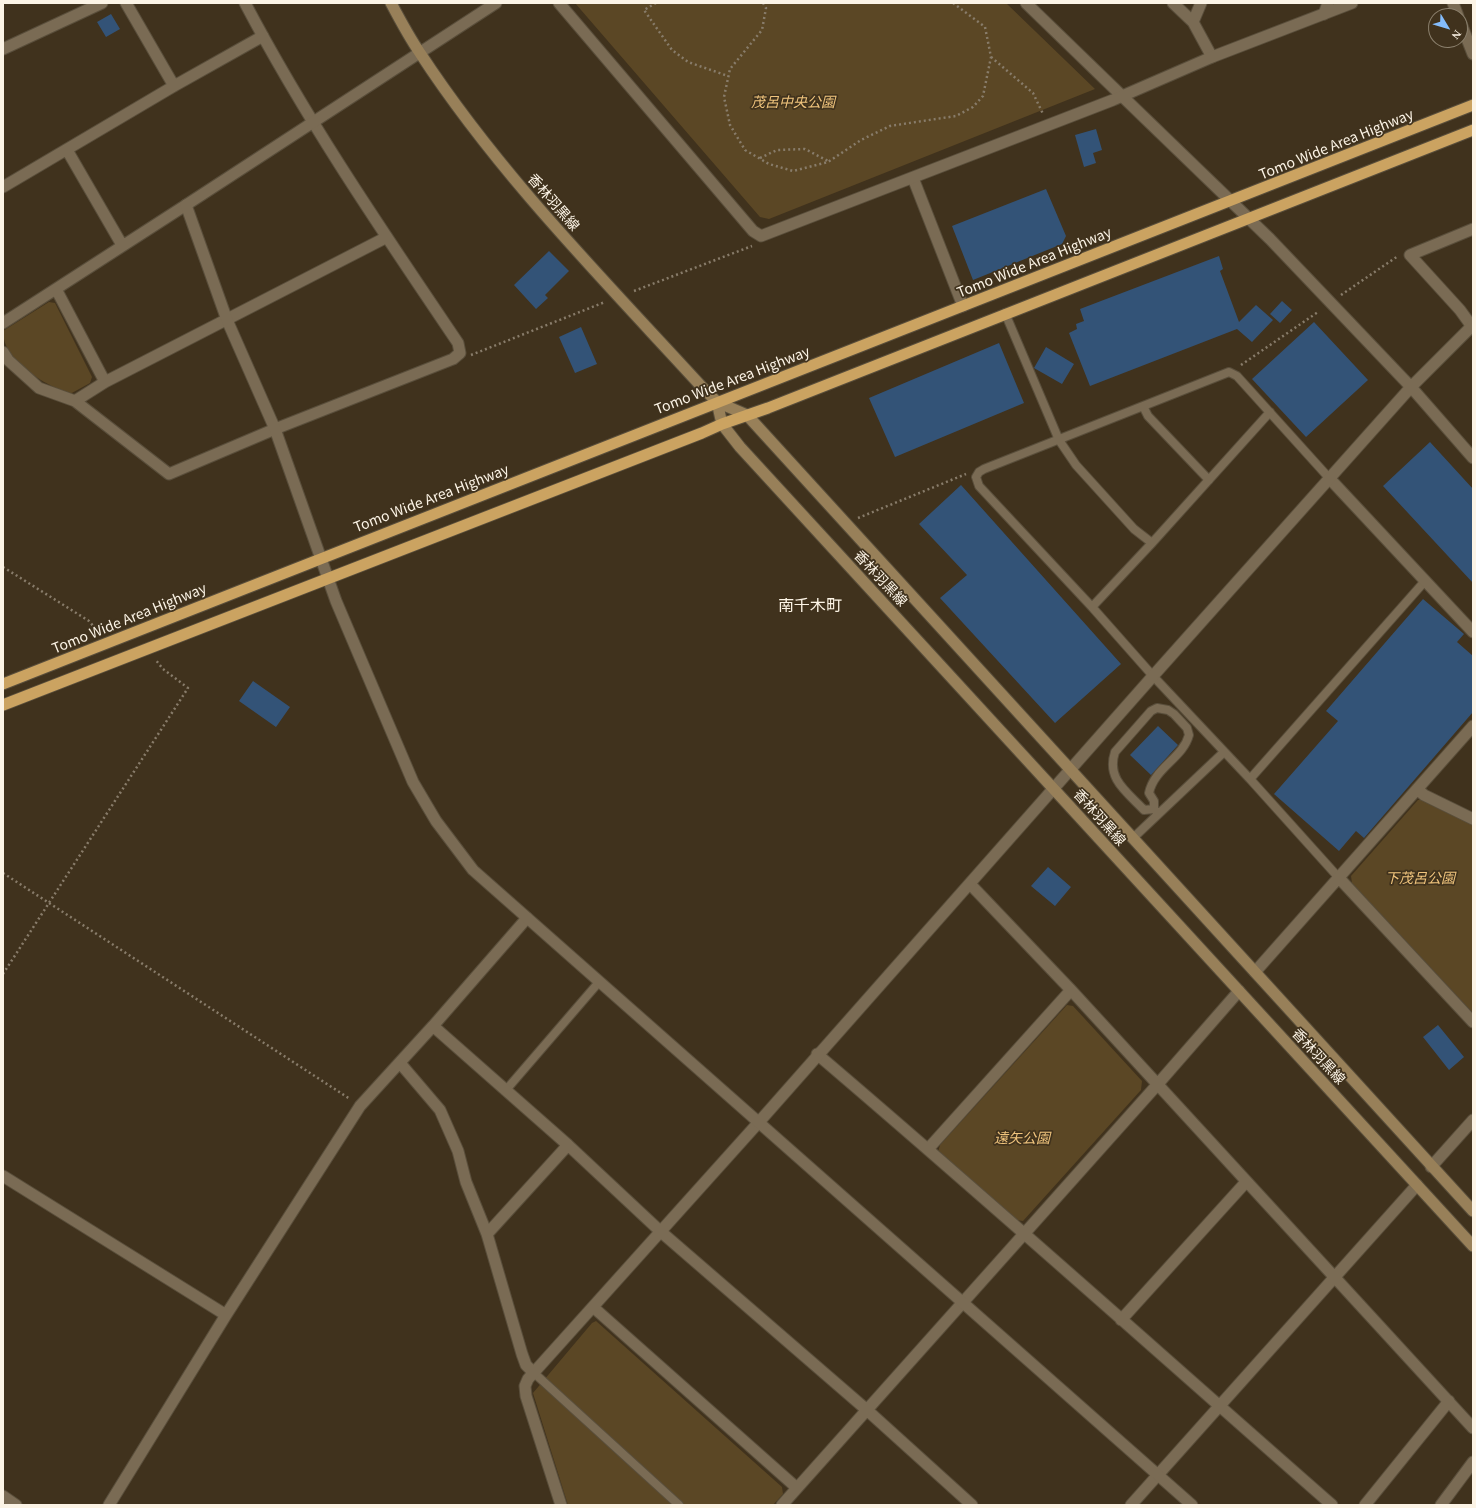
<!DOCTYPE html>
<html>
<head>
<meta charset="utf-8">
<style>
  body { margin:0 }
  #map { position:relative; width:1476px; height:1508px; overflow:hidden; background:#40321d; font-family:Georgia,serif }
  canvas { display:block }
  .frame { position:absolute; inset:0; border:4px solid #fcf4e6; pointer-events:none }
  .north { position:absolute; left:1428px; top:8px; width:40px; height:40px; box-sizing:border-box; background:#40321d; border:1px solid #8b806d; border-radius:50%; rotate:128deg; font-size:11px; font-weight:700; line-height:16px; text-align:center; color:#fcf4e6 }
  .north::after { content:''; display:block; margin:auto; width:14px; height:18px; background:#84bcfb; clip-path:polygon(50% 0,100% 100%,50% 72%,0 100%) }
</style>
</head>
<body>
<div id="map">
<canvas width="1476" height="1508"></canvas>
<div class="frame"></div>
<div class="north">N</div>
</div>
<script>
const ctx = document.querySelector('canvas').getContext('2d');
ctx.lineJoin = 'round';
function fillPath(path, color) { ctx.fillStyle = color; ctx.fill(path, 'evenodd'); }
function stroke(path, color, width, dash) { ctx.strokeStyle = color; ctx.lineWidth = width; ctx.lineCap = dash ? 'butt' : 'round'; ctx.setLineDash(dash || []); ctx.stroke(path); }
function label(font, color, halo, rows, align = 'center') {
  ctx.font = font + ' Georgia,"Noto Sans JP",serif'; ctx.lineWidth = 3.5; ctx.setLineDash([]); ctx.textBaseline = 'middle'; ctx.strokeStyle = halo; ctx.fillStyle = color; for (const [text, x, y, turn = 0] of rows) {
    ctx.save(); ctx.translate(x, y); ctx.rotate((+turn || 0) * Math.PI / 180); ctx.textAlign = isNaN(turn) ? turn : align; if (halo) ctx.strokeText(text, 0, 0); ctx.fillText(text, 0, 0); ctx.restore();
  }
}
const green = new Path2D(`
  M575 3H1006L1095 89 769 219 760 217Z
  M49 302 55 303 92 377 90 383 70 394C44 384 3 362 3 331Z
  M1418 800H1423L1473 825V1013L1352 883 1351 876Z
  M1067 1005 1073 1006 1142 1081 1141 1090 1023 1221 1016 1220 938 1152 940 1145Z
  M596 1321 782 1487 783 1494 773 1505H568L533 1393 592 1323Z`);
const building = new Path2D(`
  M111 14 120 29 106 37 97 22Z
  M1096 129 1102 150 1093 153 1096 163 1084 167 1075 135Z
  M1046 189 1066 236 1062 244 973 280 952 226Z
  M549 251 569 271 545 295 548 298 536 309 514 285Z
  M1219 256 1223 269 1220 271 1239 322 1256 305 1273 320 1252 342 1237 329 1090 386 1069 333 1077 329 1076 324 1084 321 1080 309Z
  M1282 301 1292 310 1280 323 1270 314Z
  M1314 322 1368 380 1306 437 1252 379Z
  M581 327 597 364 575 373 559 337Z
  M999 343 1024 403 895 457 869 398Z
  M1046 347 1074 364 1062 384 1034 368Z
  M1430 442 1473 489V583L1383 486Z
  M961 485 1121 664 1055 723 940 598 967 575 919 524Z
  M1423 599 1464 634 1457 642 1473 656V712L1364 838 1356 831 1339 851 1274 794 1338 721 1326 711Z
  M253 681 290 707 276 727 239 701Z
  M1158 726 1178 745 1151 775 1130 755Z
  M1048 867 1071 887 1055 906 1031 886Z
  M1438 1025 1464 1057 1449 1070 1423 1037Z`);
const path = new Path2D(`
  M656 3 644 10 672 50 688 62 728 76
  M763 3 766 8 762 30 730 69 724 97 730 125 745 150 769 164 793 171 828 162 861 140 890 126 956 116 973 107 983 96 991 57 985 27 953 3
  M991 57 1033 93 1043 114
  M760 158 777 150 805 149 828 161
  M634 291 752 246
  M1341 295 1398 256
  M471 355 605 302
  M1241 365 1318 312
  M858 518 966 474
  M3 567 89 621 99 633
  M3 873 350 1099
  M3 974 188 688 163 669 155 659`);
const service = new Path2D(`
  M1005 313 1059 440 1076 465 1134 529 1152 543
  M1143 406 1148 416 1209 480
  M1330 479 1237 376 1229 372 984 469 979 472 976 477 979 486 1092 607 1153 676 1250 779 1339 878
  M1092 607 1152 543 1270 412
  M1250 779 1425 581
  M1154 809 1144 810C1127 792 1106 779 1115 752L1151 711 1157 708 1168 710 1174 714 1187 728 1189 735C1183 758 1154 768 1149 793L1154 801V809L1158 813
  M1132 839 1224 752
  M506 1090 599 982
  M533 1372 679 1505`);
const minor = new Path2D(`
  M126 3 174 86
  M1026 3 1122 96
  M1173 3 1193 22 1212 57
  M1453 3 1458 16
  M1324 14 1328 3
  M1460 21 1473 54
  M1193 22 1201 3
  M3 49 102 3
  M67 150 122 245
  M913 178 963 306
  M3 187 174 86 263 36
  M1473 229 1410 255 1460 310 1473 328
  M56 289 105 382 387 237
  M3 323 186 205
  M3 352 8 360 39 388 75 401 169 474 275 429 453 359 460 353 458 343C383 232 307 121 245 3
  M75 401 105 382
  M1330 479 1473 632
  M1417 789 1424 795 1473 819
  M1339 878 1473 1022
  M970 884 1071 990 1473 1428
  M1255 972 1473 726
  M433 1026 568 1145 660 1231 868 1411 972 1505
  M817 1054C991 1202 1161 1355 1332 1505
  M400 1063 440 1110 458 1151 466 1182 487 1234 522 1354 526 1365 533 1372
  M928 1149 1071 990
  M1431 1167 1473 1120
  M3 1176 226 1315
  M487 1234 568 1145
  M593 1307 797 1488
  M1121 1320 1246 1182
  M3 1496 16 1505
  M109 1505 226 1315 360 1106 433 1026 527 918
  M561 1505 526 1396 525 1386 528 1379 759 1122
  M782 1505 1157 1085 1239 991
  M1131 1505 1417 1185
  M1365 1505 1449 1401`);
const tertiary = new Path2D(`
  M496 3 186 205 227 320 275 429 336 601 413 782 436 821 473 870 1192 1505
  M559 3 753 231 761 236 1113 100 1212 57 1352 3
  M1122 96 1270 239 1411 387 1473 458
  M759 1122 1153 676 1411 387 1473 325
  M1441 1505 1473 1462`);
const secondary = new Path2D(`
  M391 3C400 20 409 37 420 53 499 174 603 279 701 386L717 402 747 415 1473 1211
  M717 402 722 424 740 447 1473 1246`);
const trunk = new Path2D(`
  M3 684 1473 105
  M3 705 702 433 722 424 768 408 1473 130`);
const parkNames = [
  ["茂呂中央公園",793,102],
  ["下茂呂公園",1420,878],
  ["遠矢公園",1022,1138]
];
const streetNames = [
  ["Tomo Wide Area Highway",1336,144,-22],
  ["香林羽黒線",554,202,49],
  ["Tomo Wide Area Highway",1034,262,-22],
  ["Tomo Wide Area Highway",732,380,-21],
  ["Tomo Wide Area Highway",431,498,-21],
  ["香林羽黒線",881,578,47],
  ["Tomo Wide Area Highway",129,618,-22],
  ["香林羽黒線",1100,817,48],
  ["香林羽黒線",1319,1056,47]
];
const quarterNames = [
  ["南千木町",810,605]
];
fillPath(green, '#5b4725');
fillPath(building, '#335377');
stroke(service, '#594e3b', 10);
stroke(minor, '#594e3b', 13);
stroke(tertiary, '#594e3b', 13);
stroke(secondary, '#594e3b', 13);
stroke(trunk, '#594e3b', 13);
stroke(path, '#887c6a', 2.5, [2, 3]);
stroke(service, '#7a6b54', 8);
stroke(minor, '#7a6b54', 11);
stroke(tertiary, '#7a6b54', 11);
stroke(secondary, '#988059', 11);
stroke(trunk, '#cba361', 11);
label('italic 14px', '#f0c47d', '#40321d', parkNames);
label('14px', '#fcf4e6', '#40321d', streetNames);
label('16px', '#fcf4e6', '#40321d', quarterNames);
</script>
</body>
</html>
